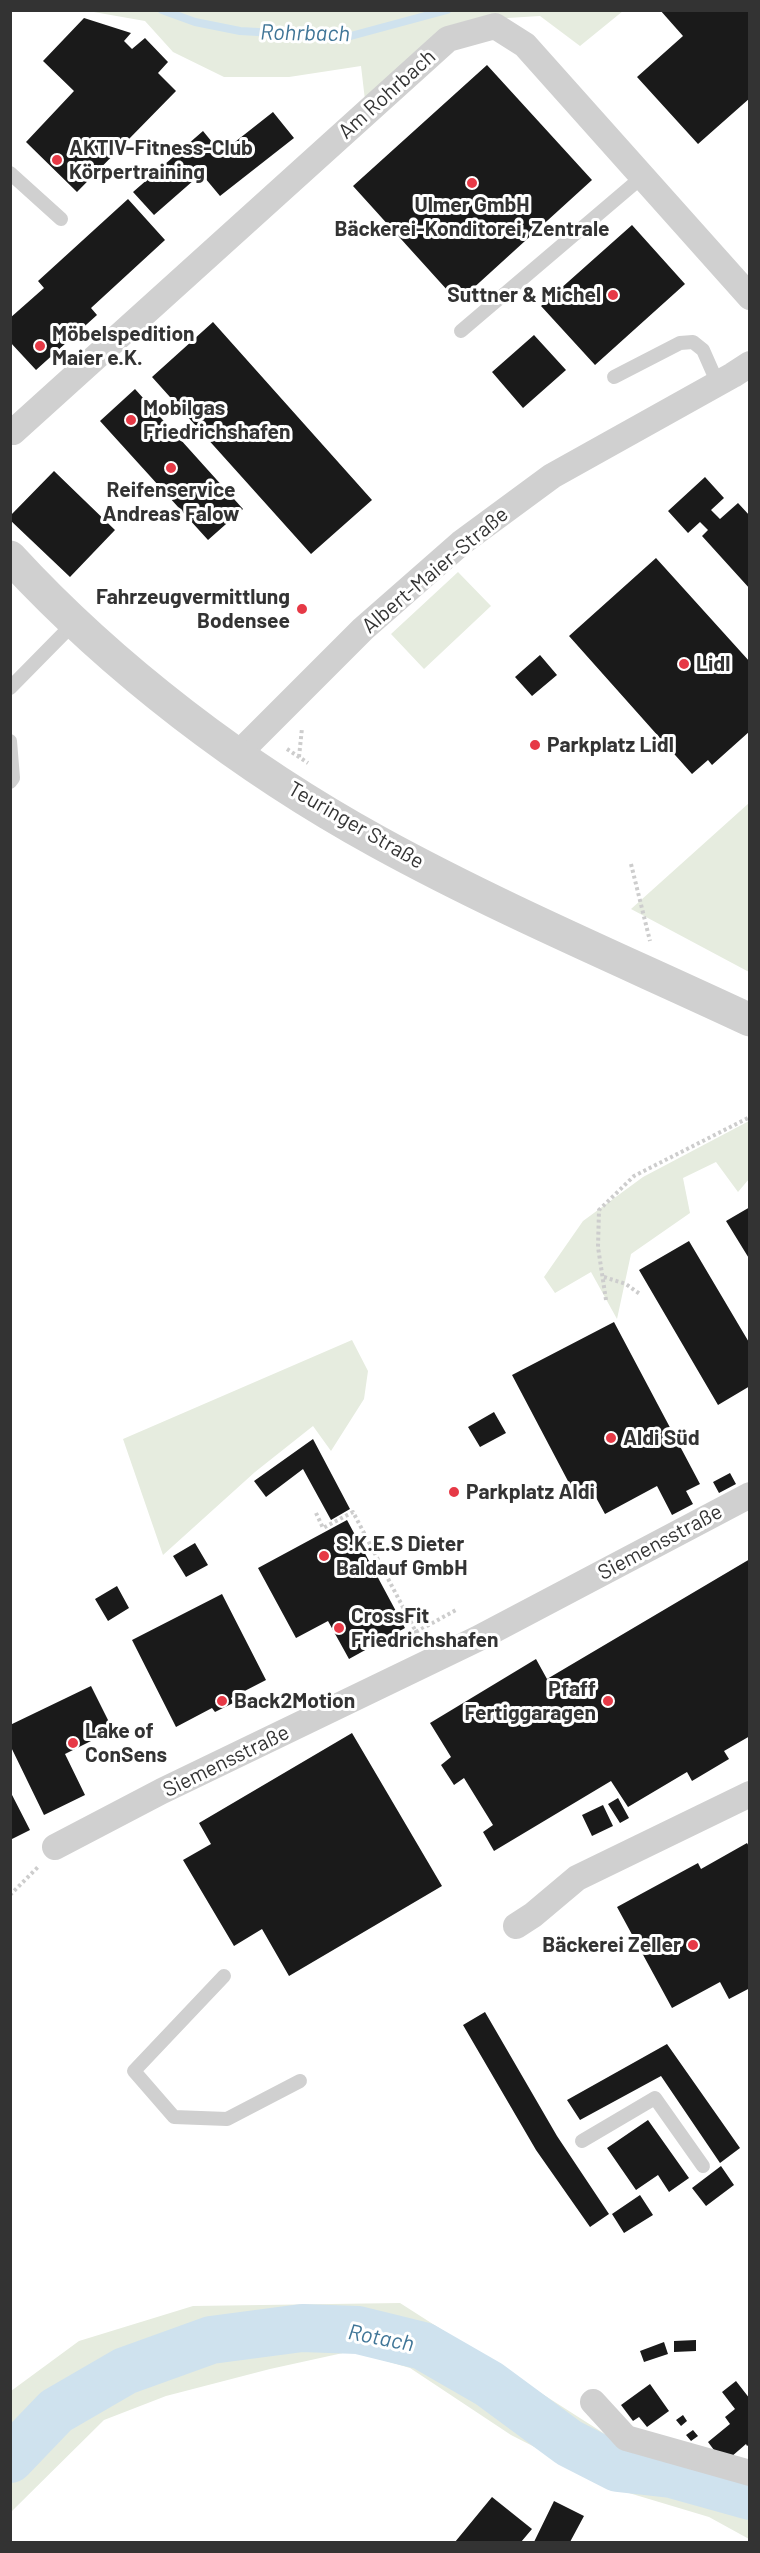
<!DOCTYPE html>
<html>
<head>
<meta charset="utf-8">
<style>
  body { margin:0 }
  #map { position:relative; width:760px; height:2553px; overflow:hidden; background:#fff; font-family:Barlow,sans-serif }
  canvas { display:block }
  .frame { position:absolute; inset:0; border:12px solid #333; pointer-events:none }
</style>
</head>
<body>
<div id="map">
<canvas width="760" height="2553"></canvas>
<div class="frame"></div>
</div>
<script>
const ctx = document.querySelector('canvas').getContext('2d');
ctx.lineJoin = 'round';
function fillPath(path, color) { ctx.fillStyle = color; ctx.fill(path, 'evenodd'); }
function stroke(path, color, width, dash) { ctx.strokeStyle = color; ctx.lineWidth = width; ctx.lineCap = dash ? 'butt' : 'round'; ctx.setLineDash(dash || []); ctx.stroke(path); }
function label(font, color, halo, rows, align = 'center') {
  ctx.font = font + ' Barlow,sans-serif'; ctx.lineWidth = 6; ctx.setLineDash([]); ctx.textBaseline = 'middle'; ctx.strokeStyle = halo; ctx.fillStyle = color; for (const [text, x, y, turn = 0] of rows) {
    ctx.save(); ctx.translate(x, y); ctx.rotate((+turn || 0) * Math.PI / 180); ctx.textAlign = isNaN(turn) ? turn : align; if (halo) ctx.strokeText(text, 0, 0); ctx.fillText(text, 0, 0); ctx.restore();
  }
}
const green = new Path2D(`
  M88 11H623L580 46 540 16 475 20 365 100 361 66 289 77H224L173 52 145 21Z
  M458 572 491 606 424 669 391 634Z
  M749 803V972L631 909Z
  M749 1121V1179L738 1192 716 1162 683 1178 690 1213 631 1254 617 1319 591 1272 555 1293 544 1277 583 1221 643 1177Z
  M352 1340 368 1371 364 1399 331 1451 313 1426 255 1472 163 1555 123 1439Z
  M400 2303 619 2443 749 2484V2539L709 2517 619 2490 511 2435 410 2368 352 2351 270 2369 166 2396 104 2420 11 2512V2525V2391L79 2341 193 2306Z`);
const stream = new Path2D(`
  M162 10 195 22 240 31 347 37 447 10`);
const river = new Path2D(`
  M10 2459 56 2411 125 2371 211 2340 302 2328 358 2330 423 2346 489 2384 569 2443 618 2468 671 2474 750 2496`);
const building = new Path2D(`
  M660 10H750V98L698 144 637 77 683 36Z
  M84 18 131 33 124 41 132 49 145 38 168 62 158 73 176 91 77 192 26 142 74 91 43 61Z
  M487 65 592 180 458 302 353 186Z
  M273 112 294 138 220 196 195 166 188 172 194 180 154 215 133 192 203 131 221 153Z
  M128 199 165 240 91 308 97 315 36 370 10 342V318L44 288 38 281Z
  M632 225 685 284 595 365 541 306Z
  M213 322 372 500 311 554 152 377Z
  M534 335 566 370 523 408 492 372Z
  M135 389 243 509 208 540 100 421Z
  M54 471 115 530 70 577 10 520V516Z
  M705 477 724 498 711 510 720 519 738 503 750 516V589L702 536 708 530 700 522 688 533 668 511Z
  M656 558 750 662V731L712 765 708 760 692 774 569 636Z
  M540 655 557 675 532 696 515 677Z
  M750 1207V1260L726 1221Z
  M689 1241 750 1344V1386L718 1405 639 1270Z
  M614 1322 700 1484 686 1491 693 1504 672 1515 657 1486 605 1514 593 1492 578 1500 512 1375Z
  M494 1412 506 1433 480 1447 468 1427Z
  M313 1439 350 1509 331 1520 303 1469 266 1497 254 1481Z
  M730 1473 736 1484 719 1493 713 1482Z
  M347 1520 405 1628 349 1659 328 1621 296 1638 258 1568Z
  M195 1543 208 1565 186 1577 173 1556Z
  M750 1559V1736L724 1751 729 1759 692 1781 687 1772 628 1807 611 1781 494 1851 483 1832 493 1825 464 1778 454 1785 441 1765 451 1757 430 1723 536 1659 547 1679Z
  M117 1586 129 1608 108 1621 95 1599Z
  M222 1594 266 1680 231 1698 233 1703 215 1712 212 1708 176 1727 132 1640Z
  M91 1686 113 1730 65 1754 85 1795 44 1815 10 1745V1725Z
  M352 1733 442 1886 289 1976 262 1929 234 1946 183 1860 211 1844 199 1823Z
  M10 1791 30 1830 10 1840Z
  M618 1798 629 1818 620 1823 608 1804Z
  M603 1805 613 1826 592 1836 582 1815Z
  M747 1843 750 1848V1988L729 1999 720 1982 672 2008 617 1907 698 1863 701 1869Z
  M485 2012 557 2136 609 2214 590 2227 536 2150 463 2025Z
  M667 2044 740 2148 720 2163 661 2076 580 2120 567 2100Z
  M648 2120 689 2178 669 2192 658 2175 636 2190 607 2148Z
  M721 2166 734 2185 706 2206 692 2188Z
  M640 2195 653 2215 624 2233 612 2214Z
  M696 2340V2351L674 2352V2341Z
  M664 2342 668 2354 644 2362 640 2351Z
  M736 2381 750 2399V2444L747 2446 746 2444 731 2457 717 2454 708 2442 730 2424 725 2417 735 2409 722 2392Z
  M650 2384 669 2411 647 2427 639 2417 633 2421 621 2405Z
  M683 2415 687 2421 681 2426 676 2420Z
  M693 2430 698 2436 691 2441 686 2435Z
  M492 2497 532 2529 521 2542H455Z
  M554 2501 584 2516 570 2542H534Z`);
const path = new Path2D(`
  M287 749 308 763
  M299 757 302 728
  M631 864 650 941
  M604 1277 626 1284 640 1294
  M606 1300 598 1247 599 1210 634 1176 750 1117
  M316 1513 323 1528 353 1512 416 1632 407 1637 410 1643
  M416 1632 456 1610
  M10 1895 39 1866`);
const service = new Path2D(`
  M10 173 61 219
  M461 331 642 177
  M614 377 680 343 693 342 703 350 718 384
  M10 688 75 622
  M10 741 13 778 10 782
  M224 1976 134 2071 174 2117 227 2119 300 2081
  M582 2141 655 2098 703 2166`);
const minor = new Path2D(`
  M13 432 448 39 495 26 525 45 750 297
  M237 755 363 629 461 543 552 476 733 375 750 364
  M55 1847 162 1791 477 1639 750 1495
  M516 1926 533 1915 577 1878 750 1794
  M593 2402 626 2438 750 2473`);
const tertiary = new Path2D(`
  M10 557C113 669 245 769 378 842 498 908 626 962 750 1020`);
const markers = [
  [57,160,6,"#e63946"],
  [472,183,6,"#e63946"],
  [613,295,6,"#e63946"],
  [40,346,6,"#e63946"],
  [131,420,6,"#e63946"],
  [171,468,6,"#e63946"],
  [302,609,6,"#e63946"],
  [684,664,6,"#e63946"],
  [535,745,6,"#e63946"],
  [611,1438,6,"#e63946"],
  [454,1492,6,"#e63946"],
  [324,1556,6,"#e63946"],
  [339,1628,6,"#e63946"],
  [222,1701,6,"#e63946"],
  [608,1701,6,"#e63946"],
  [73,1743,6,"#e63946"],
  [693,1945,6,"#e63946"]
];
const streetNames = [
  ["Am Rohrbach",387,94,-42],
  ["Albert-Maier-Straße",435,570,-40],
  ["Teuringer Straße",356,825,30],
  ["Siemensstraße",660,1542,-28],
  ["Siemensstraße",226,1761,-26]
];
const poiNames = [
  ["AKTIV-Fitness-Club",69,148],
  ["Körpertraining",69,172],
  ["Ulmer GmbH",472,205,"center"],
  ["Bäckerei-Konditorei, Zentrale",472,229,"center"],
  ["Suttner & Michel",601,295,"right"],
  ["Möbelspedition",52,334],
  ["Maier e.K.",52,358],
  ["Mobilgas",143,408],
  ["Friedrichshafen",143,432],
  ["Reifenservice",171,490,"center"],
  ["Andreas Falow",171,514,"center"],
  ["Fahrzeugvermittlung",290,597,"right"],
  ["Bodensee",290,621,"right"],
  ["Lidl",696,664],
  ["Parkplatz Lidl",547,745],
  ["Aldi Süd",623,1438],
  ["Parkplatz Aldi",466,1492],
  ["S.K.E.S Dieter",336,1544],
  ["Baldauf GmbH",336,1568],
  ["CrossFit",351,1616],
  ["Friedrichshafen",351,1640],
  ["Pfaff",596,1689,"right"],
  ["Fertiggaragen",596,1713,"right"],
  ["Back2Motion",234,1701],
  ["Lake of",85,1731],
  ["ConSens",85,1755],
  ["Bäckerei Zeller",681,1945,"right"]
];
const waterNames = [
  ["Rohrbach",305,33,1],
  ["Rotach",381,2338,11]
];
fillPath(green, '#e6ecdf');
stroke(stream, '#cfe2ee', 8);
stroke(river, '#cfe2ee', 48);
fillPath(building, '#1a1a1a');
stroke(path, '#cdcdcd', 4, [3, 3]);
stroke(service, '#d0d0d0', 14);
stroke(minor, '#d0d0d0', 26);
stroke(tertiary, '#d0d0d0', 33);
for (const [x, y, r, color] of markers) { const dot = new Path2D(); dot.arc(x, y, r, 0, 2 * Math.PI); ctx.fillStyle = color; ctx.fill(dot); stroke(dot, '#fff', 2); }
label('21px', '#333', '#fff', streetNames);
label('bold 21px', '#333', '#fff', poiNames, 'left');
label('italic 22px', '#3f7597', '#fff', waterNames);
</script>
</body>
</html>
